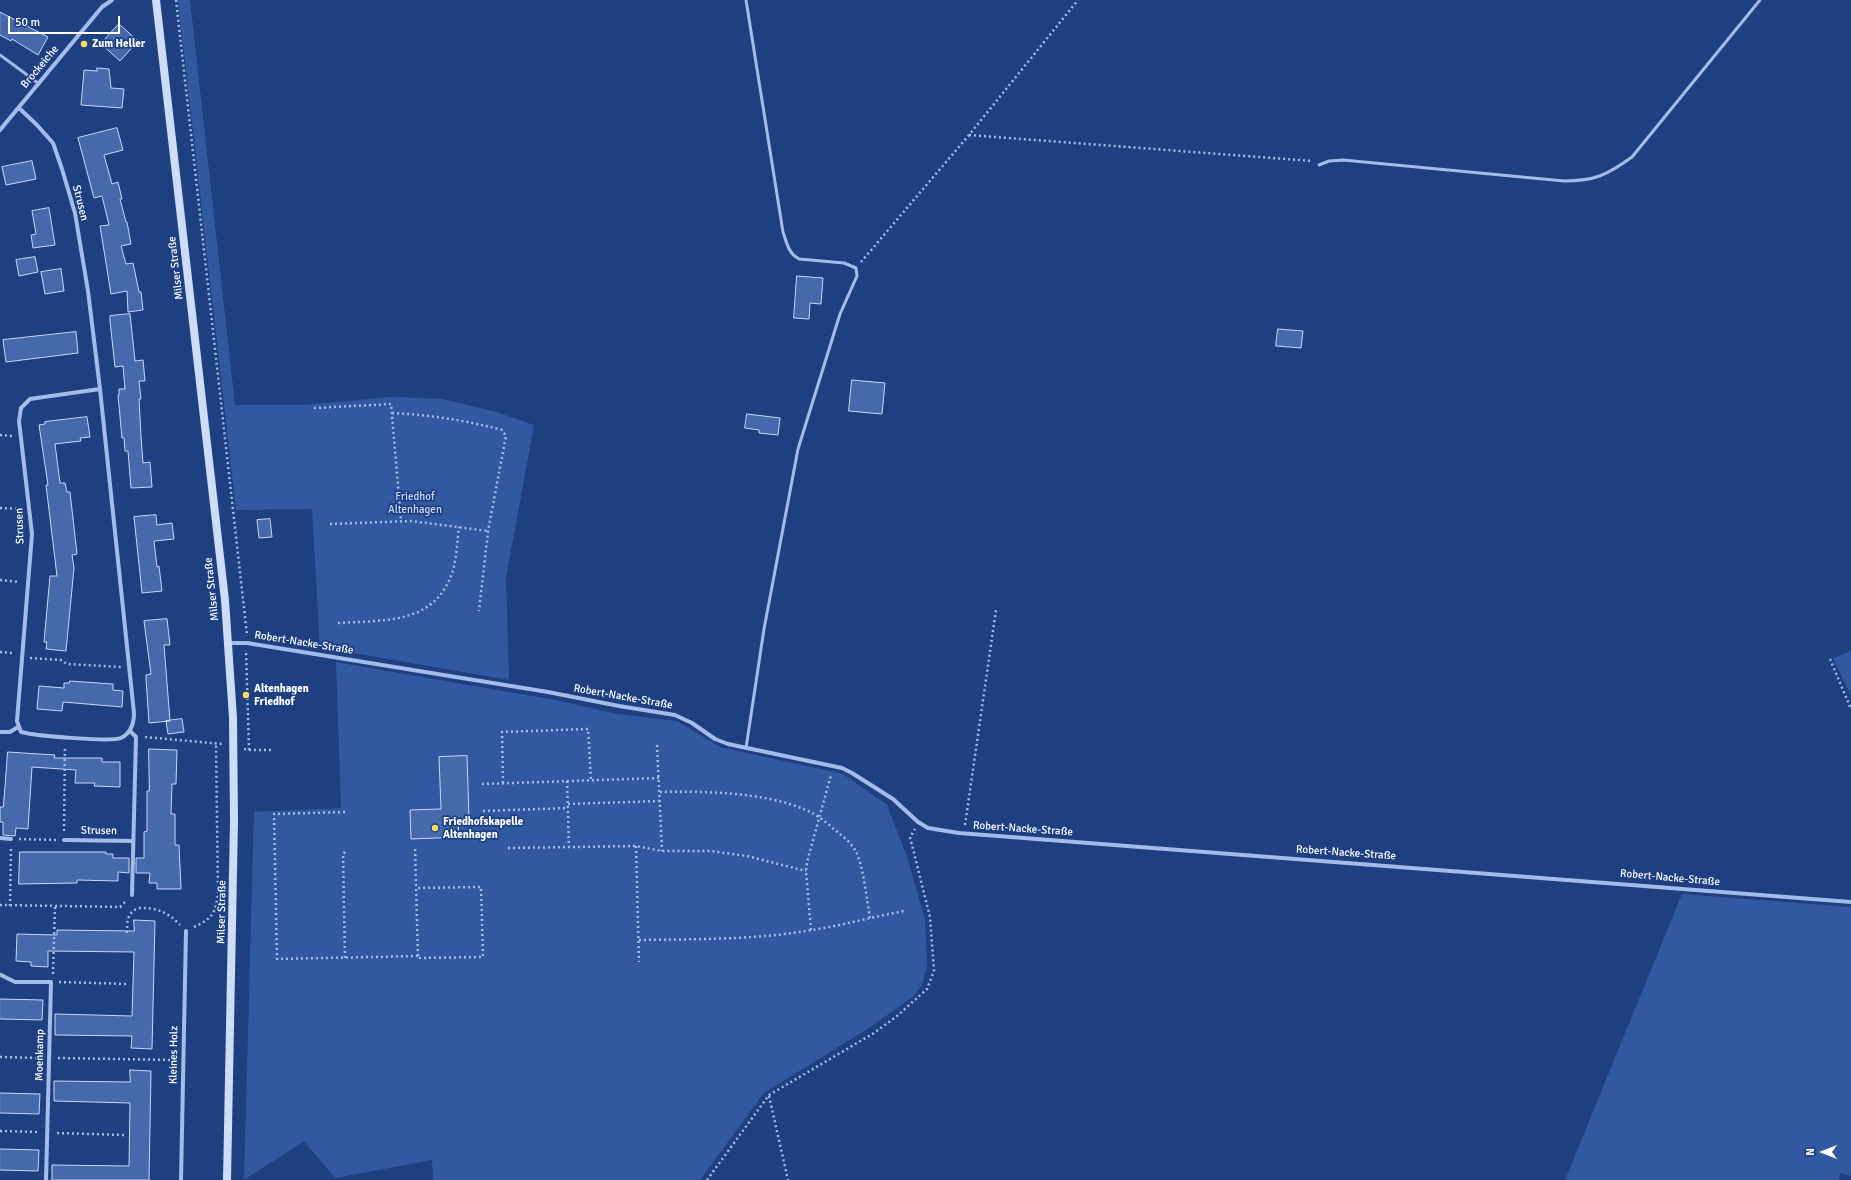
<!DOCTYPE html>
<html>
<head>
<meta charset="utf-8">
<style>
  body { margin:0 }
  #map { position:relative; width:1851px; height:1180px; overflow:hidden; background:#1e4081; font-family:Signika,sans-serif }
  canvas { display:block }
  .north { position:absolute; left:1803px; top:1132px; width:40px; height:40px; -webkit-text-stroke:3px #1e4081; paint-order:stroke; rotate:270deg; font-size:11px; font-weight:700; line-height:16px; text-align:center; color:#fff }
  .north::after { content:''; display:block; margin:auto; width:14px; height:18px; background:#fff; clip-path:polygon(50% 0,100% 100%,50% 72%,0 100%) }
  .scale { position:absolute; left:8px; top:16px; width:112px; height:18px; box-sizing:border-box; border:2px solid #fff; border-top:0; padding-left:5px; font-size:12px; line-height:14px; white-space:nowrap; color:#fff; -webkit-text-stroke:3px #1e4081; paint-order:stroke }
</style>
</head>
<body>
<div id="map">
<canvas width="1851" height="1180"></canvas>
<div class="north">N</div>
<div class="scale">50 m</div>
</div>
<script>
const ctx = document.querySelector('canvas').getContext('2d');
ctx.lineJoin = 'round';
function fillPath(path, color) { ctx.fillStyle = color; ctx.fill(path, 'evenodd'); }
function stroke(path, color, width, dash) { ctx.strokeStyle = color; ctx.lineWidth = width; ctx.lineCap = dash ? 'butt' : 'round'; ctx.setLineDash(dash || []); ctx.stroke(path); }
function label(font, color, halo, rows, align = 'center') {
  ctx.font = font + ' Signika,sans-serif'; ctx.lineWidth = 3.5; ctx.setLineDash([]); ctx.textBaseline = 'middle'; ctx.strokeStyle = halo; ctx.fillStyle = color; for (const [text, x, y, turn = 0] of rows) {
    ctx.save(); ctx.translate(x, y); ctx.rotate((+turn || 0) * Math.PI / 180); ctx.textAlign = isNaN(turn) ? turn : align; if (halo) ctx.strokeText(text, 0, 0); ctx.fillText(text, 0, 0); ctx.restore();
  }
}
const green = new Path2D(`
  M178 0H190L235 405H302L393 397 443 399 496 412 534 425 506 578 509 680 320 647 312 509 236 510Z
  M1851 651V696L1833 658Z
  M336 662 555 700 617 714 677 721 720 747 843 774 887 805 907 857 925 919 927 964 923 983 913 997 869 1028 764 1093 700 1180H433L432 1160 335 1178 304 1141 244 1180 254 812 341 808Z
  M1682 894 1851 907V1176L1840 1173 1839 1180H1565Z`);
const building = new Path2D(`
  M0 12 48 37 38 55 12 39 11 41 0 35Z
  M119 24 138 41 120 61 101 44Z
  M97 68 109 69 111 88 124 89 122 108 81 105 84 70 97 71Z
  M117 128 123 150 104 155 112 184 118 182 122 199H120L126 222H127L131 244 121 246 126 264 133 263 139 292H141L143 310 128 312 127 291 111 294 100 226 109 225 102 196 94 198 78 138Z
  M32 161 36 179 6 185 2 167Z
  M49 208 55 245 33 248 31 235 36 234 32 211Z
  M35 257 38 272 19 276 16 260Z
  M61 269 64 291 45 294 41 272Z
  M797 276 823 278 821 304 810 303 809 319 794 318Z
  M130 314 135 361 143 360 145 381H139L141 399H139L141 436 143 463 150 462 152 487 131 488 128 451H125L124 438H122L118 395H119V389H125L123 366 115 367 110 321V316Z
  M1278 329 1303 331 1301 348 1276 346Z
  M76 332 78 353 6 362 3 340Z
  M852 380 885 383 882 414 849 411Z
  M747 414 780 418 778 435 759 433V430L745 428Z
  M87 417 90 437 80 438 81 441 55 444 60 483H65L67 492H70L77 554 72 555 74 568 66 651 46 649 47 642H44L50 576H57L46 485H48L39 425 45 424V422Z
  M156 515 157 525 172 523 174 539 154 541 157 567 159 566 162 591 142 593 134 517Z
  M270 519 272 537 259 538 257 520Z
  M167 619 170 645H164L170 721 149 723 146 679V675L151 674 144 621Z
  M70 681 113 684V690L123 691 122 707 63 702 62 711 37 709 39 686 64 688V683H69Z
  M182 719 184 732 168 734 166 721Z
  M149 749 177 750 176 784H172L171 814H175V845H179L181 889H157V883H149L150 873H136V858H144V832L147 831V791H149Z
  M8 752 55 755 54 758H102V762H120V787L94 786 95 783H75L76 770 32 767 28 829 16 828 15 836 3 835V822H0V807H3Z
  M467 756 469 818 458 819 459 837 411 839 410 810 441 809 439 757Z
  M20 852H106V854H113V858H129V873L118 872V881L77 880V883L19 884Z
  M134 920 155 921 152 1049 131 1048 132 1036 55 1035V1014L132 1016 134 952 48 951V967L31 966V962L16 961 17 934 57 935V930L134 931Z
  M0 999 43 1000 42 1020 0 1019Z
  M130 1070 151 1071 149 1180H52V1165L129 1166 130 1103 54 1101V1081L130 1082Z
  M0 1093 40 1094 39 1114 0 1113Z
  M0 1149 39 1150 38 1171 0 1170Z`);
const path = new Path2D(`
  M176 0 247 635
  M969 135 1312 161
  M861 262 969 135 1078 0
  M314 408 391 404 401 520
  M392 413C431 415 464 420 502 430L506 436 488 531 479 611
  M0 435 13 436
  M0 508 21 509
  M330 524 411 521 488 531
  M0 580 19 582
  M338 623C385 620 436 625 453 570 457 556 457 541 459 527
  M0 652 13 653
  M30 658 61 660 67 664 121 667
  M1830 659 1851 709
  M145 737 222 744
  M657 745 662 851
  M244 749 249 750 246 650
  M249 750H274
  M567 781 569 847
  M503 783 502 732 588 729 591 780
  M482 784 659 778
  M660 792C704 791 765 792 806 810 818 815 827 823 836 831 843 836 851 843 855 850 863 862 867 902 870 918
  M568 804 660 801
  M483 811 568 808
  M345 812 274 814 277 959 418 956
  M965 825 996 610
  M64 831 65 746
  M19 839 56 840
  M636 846 639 962
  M508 848 636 846 662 851H710L747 856 806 871
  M415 849 418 956V958L483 957 481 887 416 888
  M0 905 120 907 126 901
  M10 906 11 848
  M194 927C212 919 216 913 218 893L216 743
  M811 930 806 871 807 862 831 775
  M127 933C127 922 127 913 138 908 155 907 168 912 180 925
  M639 940C696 939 755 940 812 930 843 925 873 917 904 911
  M345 958 343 854 346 851
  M53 974 55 906
  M59 982 128 984
  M0 1057 41 1058
  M58 1058 175 1060
  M769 1096 788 1180
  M0 1131 40 1132
  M57 1133 124 1135
  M707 1180 769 1095 874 1033 897 1016 927 989 934 971 930 917 910 837 915 829`);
const lane = new Path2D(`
  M746 0 783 232C787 243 788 253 799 259L844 263 856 268 857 276 840 314 798 449 764 629 746 748
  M0 55 38 83
  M1319 165 1329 161 1343 160 1564 181C1595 181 1607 175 1632 157L1760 0`);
const street = new Path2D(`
  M19 108 37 125 53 143 62 169 75 213 88 291 100 389 134 713C134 723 131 733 121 738 111 742 39 736 26 733L21 732 17 721 32 534 19 421 21 408 30 399 100 389
  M0 130 102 7 112 0
  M228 643H247L548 692 619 706 675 715 692 723 715 739 728 744 842 768 852 773 893 799 918 822 928 828 959 833 1851 902
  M130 731 136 737 132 895
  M0 732H10L18 727
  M0 838 11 839
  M64 840 133 841
  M1 975 15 982H51L46 1180
  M181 1180 186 931`);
const secondary = new Path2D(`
  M156 0 225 600 233 718 234 821 227 1180`);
const markers = [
  [84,44,4,"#f8db62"],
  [246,695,4,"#f8db62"],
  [435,828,4,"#f8db62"]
];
const poiNames = [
  ["Zum Heller",92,44],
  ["Altenhagen",254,689],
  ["Friedhof",254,702],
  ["Friedhofskapelle",443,822],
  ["Altenhagen",443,835]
];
const streetNames = [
  ["Brockeiche",40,67,-50],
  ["Strusen",80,203,76],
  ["Milser Straße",176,268,-97],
  ["Strusen",20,526,-92],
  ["Milser Straße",212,589,-96],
  ["Robert-Nacke-Straße",304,643,9],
  ["Robert-Nacke-Straße",623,697,10],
  ["Robert-Nacke-Straße",1023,829,4],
  ["Strusen",99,831,1],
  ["Robert-Nacke-Straße",1346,853,4],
  ["Robert-Nacke-Straße",1670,878,5],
  ["Milser Straße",222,912,-89],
  ["Moenkamp",40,1055,-89],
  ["Kleines Holz",174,1055,-89]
];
const parkNames = [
  ["Friedhof",415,497],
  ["Altenhagen",415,510]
];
fillPath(green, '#32589f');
fillPath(building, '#4669ab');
stroke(building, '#c7d8f7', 1);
stroke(path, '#a3bce9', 2.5, [2, 3]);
stroke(lane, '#a3bce9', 3);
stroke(street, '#a3bce9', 4);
stroke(secondary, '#cedcf7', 8);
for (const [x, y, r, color] of markers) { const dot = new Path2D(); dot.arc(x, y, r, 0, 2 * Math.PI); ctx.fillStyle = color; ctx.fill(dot); stroke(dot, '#1e4081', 1.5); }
label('bold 11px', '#fff', '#1e4081', poiNames, 'left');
label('11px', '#fff', '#1e4081', streetNames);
label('11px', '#c7d8f7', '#1e4081', parkNames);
</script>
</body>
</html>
